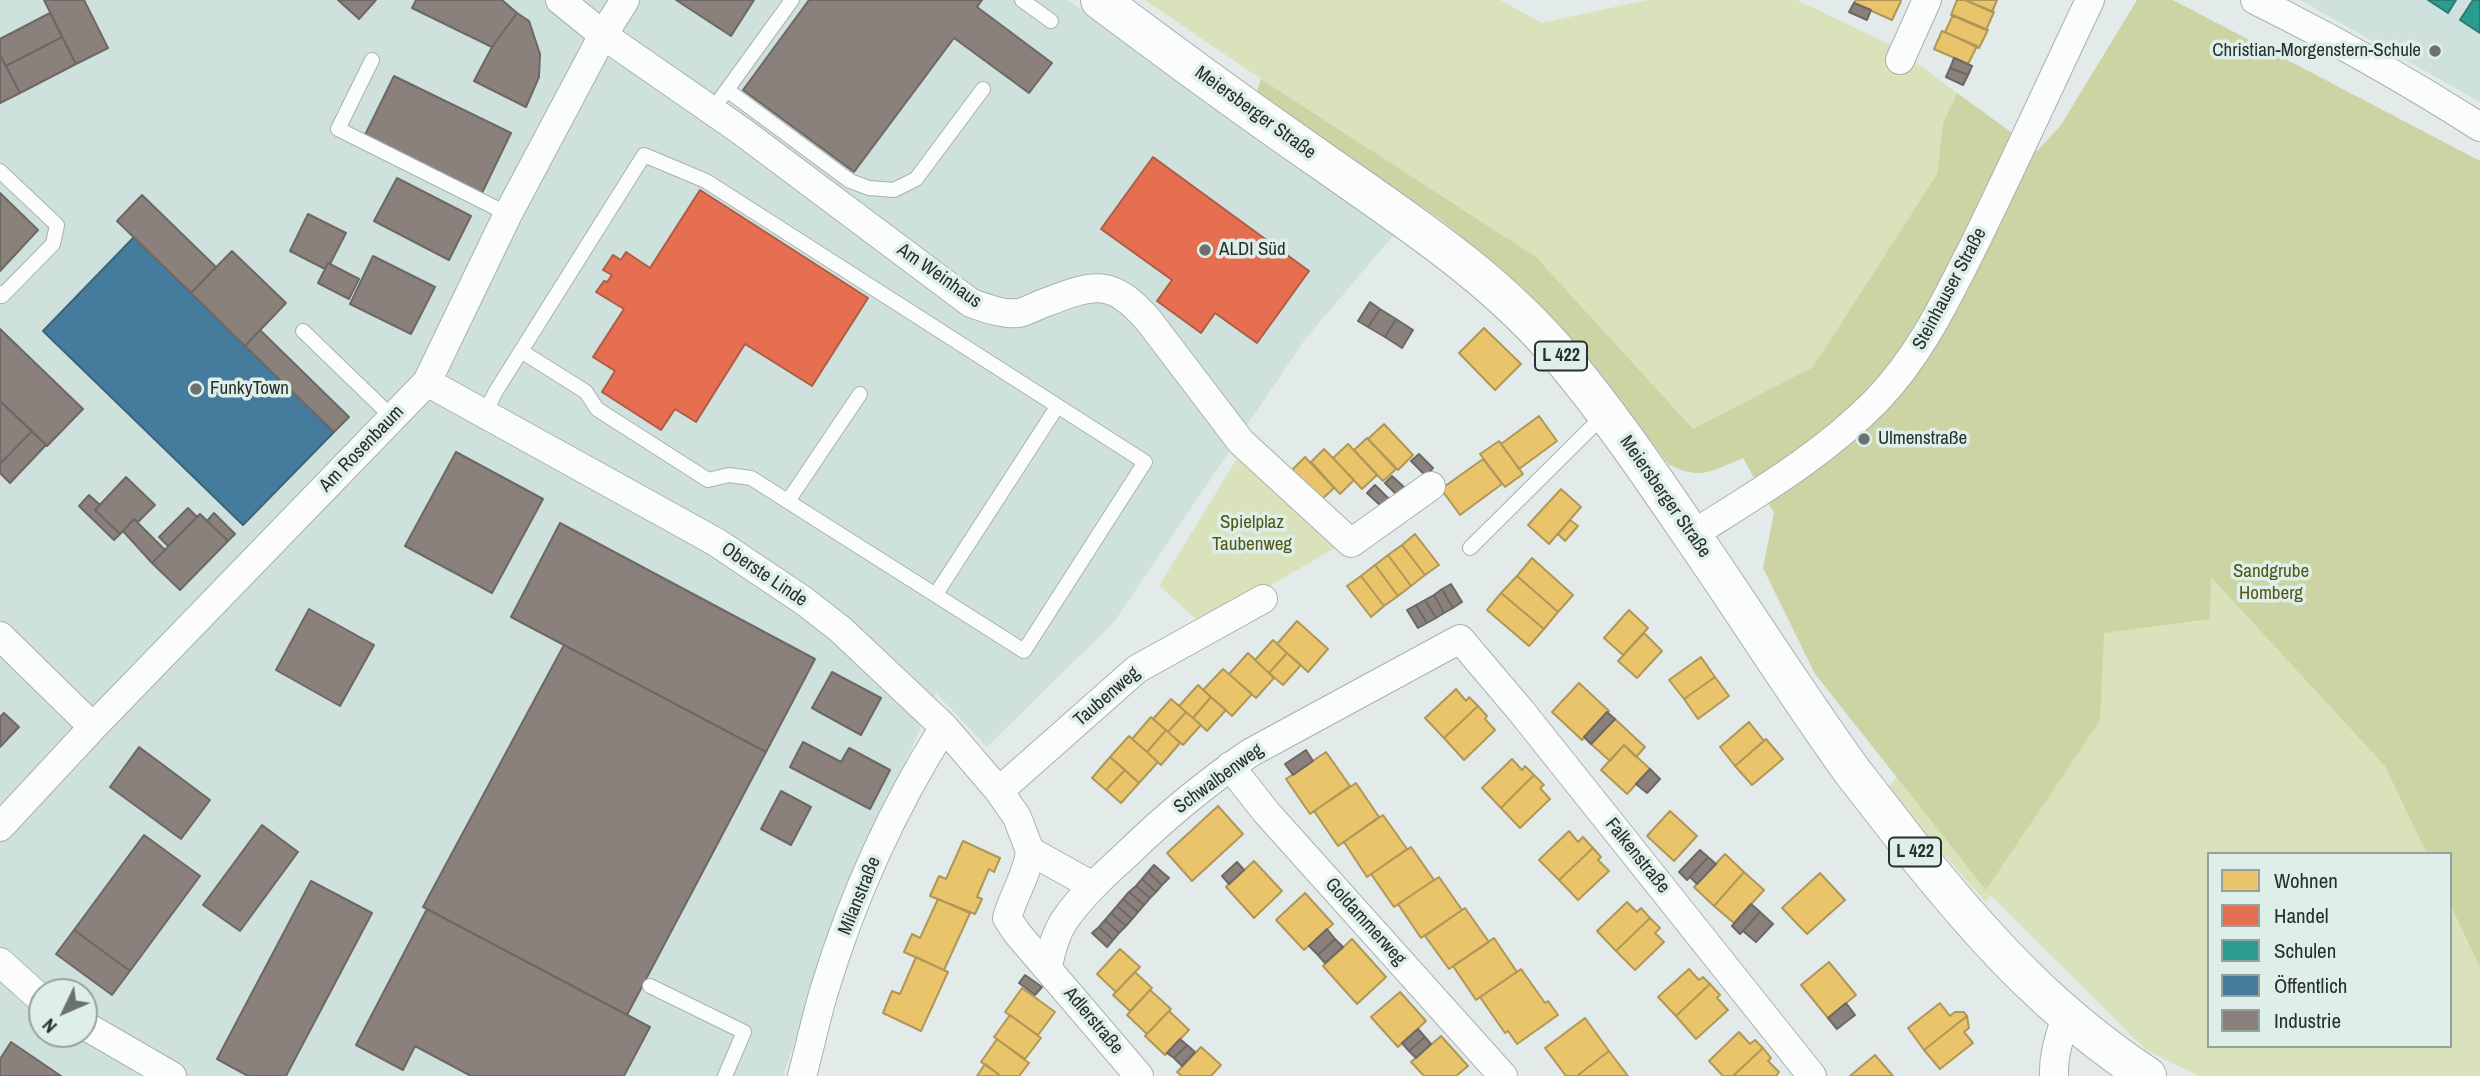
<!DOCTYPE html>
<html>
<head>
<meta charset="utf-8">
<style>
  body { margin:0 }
  #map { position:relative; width:2480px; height:1076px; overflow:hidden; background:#e2ebe9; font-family:"Archivo Narrow",sans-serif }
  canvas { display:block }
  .legend { position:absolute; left:2207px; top:852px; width:245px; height:196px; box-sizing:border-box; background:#deefea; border:2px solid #96a29e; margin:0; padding:9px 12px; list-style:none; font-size:21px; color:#292f2d }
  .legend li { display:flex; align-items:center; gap:14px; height:35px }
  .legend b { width:35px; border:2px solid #96a29e }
  .north { position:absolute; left:28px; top:978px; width:70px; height:70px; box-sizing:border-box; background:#deefea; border:2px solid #96a29e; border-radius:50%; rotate:226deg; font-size:19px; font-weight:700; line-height:28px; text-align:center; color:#292f2d }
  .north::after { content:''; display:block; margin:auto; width:24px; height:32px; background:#6a716f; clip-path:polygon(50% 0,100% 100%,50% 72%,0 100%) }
</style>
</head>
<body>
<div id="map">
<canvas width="2480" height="1076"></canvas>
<ul class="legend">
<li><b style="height:19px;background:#e9c46a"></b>Wohnen</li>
<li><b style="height:19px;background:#e76f51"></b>Handel</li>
<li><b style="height:19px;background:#2a9d8f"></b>Schulen</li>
<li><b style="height:19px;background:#457b9d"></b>Öffentlich</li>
<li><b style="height:19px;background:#8a817c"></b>Industrie</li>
</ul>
<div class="north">N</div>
</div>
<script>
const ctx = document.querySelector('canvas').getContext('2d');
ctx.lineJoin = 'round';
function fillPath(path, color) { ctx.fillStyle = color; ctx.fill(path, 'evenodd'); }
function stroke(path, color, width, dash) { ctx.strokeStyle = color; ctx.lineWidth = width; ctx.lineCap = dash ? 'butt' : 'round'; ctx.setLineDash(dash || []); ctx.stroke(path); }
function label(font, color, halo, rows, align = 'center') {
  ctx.font = font + ' "Archivo Narrow",sans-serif'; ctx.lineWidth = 7; ctx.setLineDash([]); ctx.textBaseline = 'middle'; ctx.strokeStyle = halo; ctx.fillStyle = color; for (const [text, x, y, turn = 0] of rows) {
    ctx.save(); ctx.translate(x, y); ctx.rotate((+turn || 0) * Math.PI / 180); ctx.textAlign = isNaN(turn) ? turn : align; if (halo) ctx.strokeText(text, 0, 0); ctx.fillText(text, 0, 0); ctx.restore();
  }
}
const built = new Path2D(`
  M0 0H1068L1171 72 1393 236 1306 338 1114 622 987 747 936 693 841 909 783 1076H0ZM42 992H84V1034H42Z
  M2300 0H2480V102Z`);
const green = new Path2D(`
  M1145 0H1500L1542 23 1647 0H1797L1895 47 1957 93 1943 123 1937 174 1813 367 1693 430 1536 257 1261 79Z
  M2480 230V1076H2199L2146 1050 1991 896 1985 901 1886 789 1959 712ZM2209 854H2450V1046H2209Z
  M1241 452 1343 543 1203 625 1159 586Z`);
const forest = new Path2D(`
  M2137 0H2173L2480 161V967L2450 904V854H2427L2385 766 2211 577 2210 619 2104 633 2100 720 1986 890 1815 674 1763 568 1774 513 1743 458C1712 471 1701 481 1668 464L1592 363 1508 275 1440 219 1256 94 1261 79 1536 257 1693 429 1813 367 1937 174 1943 123 1957 93 2037 151 2061 125Z`);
const homes = new Path2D(`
  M1856 0H1900L1901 1 1892 20 1854 3Z
  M1957 0H1965L1994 12 1986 30 1951 15Z
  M1965 0H1997L1992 12Z
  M1953 15 1988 30 1979 48 1945 32Z
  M1942 31 1977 46 1968 64 1934 49Z
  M1484 328 1521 364 1495 390 1459 353Z
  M1539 416 1557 441 1519 469 1501 444Z
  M1384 424 1413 455 1398 470 1368 439Z
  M1367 438 1396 469 1383 481 1354 450Z
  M1499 441 1523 474 1505 487 1480 454Z
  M1348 444 1377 475 1362 489 1333 458Z
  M1324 449 1354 480 1340 494 1311 462Z
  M1305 457 1334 488 1320 501 1291 471Z
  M1483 459 1502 484 1460 515 1441 489Z
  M1561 489 1581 507 1549 544 1528 525Z
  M1570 520 1578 526 1565 541 1558 534Z
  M1415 534 1439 565 1425 575 1402 545Z
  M1402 545 1425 575 1411 586 1388 555Z
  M1388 555 1411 586 1398 596 1375 565Z
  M1532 558 1573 595 1558 612 1517 576Z
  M1375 565 1398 596 1384 606 1361 576Z
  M1361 576 1384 606 1371 617 1347 586Z
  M1517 576 1558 612 1544 629 1501 593Z
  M1501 593 1544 629 1529 646 1487 610Z
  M1629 610 1648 628 1623 655 1604 638Z
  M1297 621 1328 649 1308 672 1277 644Z
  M1644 633 1662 651 1637 678 1618 661Z
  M1273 640 1287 653 1269 673 1255 660Z
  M1248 653 1274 678 1256 698 1229 674Z
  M1287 653 1301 665 1283 685 1269 673Z
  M1701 657 1715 677 1684 699 1669 680Z
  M1223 669 1252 694 1232 716 1203 690Z
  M1715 677 1729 696 1698 719 1684 699Z
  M1579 683 1609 711 1582 740 1552 712Z
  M1198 685 1211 697 1193 718 1179 706Z
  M1456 689 1466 701 1469 697 1478 706 1444 738 1425 718Z
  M1211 697 1226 710 1207 731 1193 718Z
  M1171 699 1186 712 1168 732 1153 719Z
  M1478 706 1487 716 1485 719 1495 730 1464 760 1444 738Z
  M1186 712 1201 725 1183 745 1168 732Z
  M1151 717 1166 730 1147 752 1132 739Z
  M1615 719 1645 747 1636 757 1624 745 1610 761 1591 744Z
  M1749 722 1764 741 1735 766 1720 747Z
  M1166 730 1180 743 1161 765 1147 752Z
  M1129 736 1158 762 1139 783 1110 757Z
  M1766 739 1783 759 1752 785 1735 766Z
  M1624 745 1650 769 1627 794 1601 770Z
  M1326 752 1350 786 1310 814 1286 779Z
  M1110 757 1125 770 1106 790 1092 778Z
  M1512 759 1522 770 1525 766 1534 775 1501 808 1482 788Z
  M1125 770 1139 783 1121 803 1106 790Z
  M1534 775 1544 785 1540 788 1550 799 1520 828 1501 808Z
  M1356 783 1379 817 1338 846 1314 811Z
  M1218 806 1243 834 1192 881 1167 853Z
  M1670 811 1697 836 1674 861 1647 836Z
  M1383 815 1407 849 1367 877 1344 842Z
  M1569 831 1578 842 1583 837 1593 848 1559 880 1539 860Z
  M963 841 1000 858 994 872 989 869 977 897 982 899 975 914 930 896 939 876 946 879Z
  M1411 847 1434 880 1394 907 1371 874Z
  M1593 848 1601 857 1598 860 1609 871 1578 900 1559 880Z
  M1725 854 1744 872 1714 906 1694 887Z
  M1254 861 1282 891 1254 918 1226 887Z
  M1744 872 1764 890 1734 923 1714 906Z
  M1820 873 1845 900 1807 934 1782 908Z
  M1439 877 1462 910 1421 938 1398 904Z
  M1305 893 1333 924 1304 950 1276 920Z
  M938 899 970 913 944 970 904 952 912 934 920 938Z
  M1627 902 1637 912 1641 908 1650 918 1616 951 1597 931Z
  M1465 908 1489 942 1449 969 1425 936Z
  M1650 918 1660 928 1655 933 1664 942 1635 970 1616 951Z
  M1494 938 1517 972 1476 1000 1453 966Z
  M1352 939 1386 977 1357 1004 1323 966Z
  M1120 949 1140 967 1116 992 1097 974Z
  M916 957 948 972 921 1031 883 1013 892 991 900 994Z
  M1829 962 1856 995 1828 1018 1801 985Z
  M1521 969 1545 1003 1548 1001 1558 1015 1517 1044 1508 1031 1505 1033 1480 997Z
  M1689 969 1699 980 1703 977 1710 984 1676 1016 1658 997Z
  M1135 972 1152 988 1130 1011 1113 995Z
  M1710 984 1720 995 1717 998 1728 1010 1696 1039 1676 1016Z
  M1022 988 1055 1012 1038 1035 1005 1012Z
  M1150 990 1171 1009 1147 1034 1127 1015Z
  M1400 992 1426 1021 1398 1047 1371 1017Z
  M1940 1003 1950 1016 1955 1012H1964L1967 1016 1924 1050 1908 1028Z
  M1169 1011 1189 1030 1165 1055 1145 1036Z
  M1010 1015 1041 1038 1025 1059 994 1037Z
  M1967 1016 1969 1028 1964 1032 1973 1043 1940 1069 1924 1050Z
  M1585 1018 1609 1051 1577 1076H1566L1545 1048Z
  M1739 1032 1750 1044 1755 1040 1763 1048 1733 1076H1723L1709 1061Z
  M1441 1036 1468 1066 1456 1076H1424L1411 1062Z
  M997 1039 1029 1063 1019 1076H1001L981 1062Z
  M1201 1047 1221 1065 1211 1076H1182L1177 1072Z
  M1763 1048 1771 1058 1768 1061 1779 1072 1776 1076H1733Z
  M1609 1051 1628 1076H1577Z
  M1875 1055 1893 1076H1850Z
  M985 1064 1001 1076H977Z`);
const shops = new Path2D(`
  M1153 157 1309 271 1257 343 1215 313 1201 333 1157 301 1172 280 1101 229Z
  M700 190 868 298 812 386 745 344 696 422 675 409 661 430 602 392 615 371 593 357 624 309 596 292 604 281 607 282 612 275 603 270 613 255 621 260 626 252 650 268Z`);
const schools = new Path2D(`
  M2428 0H2456L2448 13Z
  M2473 0H2480V33L2460 20Z`);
const public = new Path2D(`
  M134 237 334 432 243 525 43 331Z`);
const industry = new Path2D(`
  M44 0H84L108 48 76 64Z
  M338 0H376L359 19Z
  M416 0H502L517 13 492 47 412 8Z
  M676 0H754L731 36Z
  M809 0H982L977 7 1052 63 1029 93 954 38 854 172 743 90Z
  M1854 3 1871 10 1867 20 1849 12Z
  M50 13 62 37 6 66 0 55V39Z
  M517 13 529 21 540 54 539 77 526 107 474 81 492 47Z
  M62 37 76 64 20 93 6 66Z
  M0 55 20 93 0 103Z
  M1954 58 1972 66 1968 75 1950 68Z
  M1950 68 1968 75 1963 85 1946 77Z
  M394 76 511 133 481 195 364 137Z
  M397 178 471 216 449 260 374 221Z
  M0 193 38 230 0 271Z
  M142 195 216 267 191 293 117 221Z
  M308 214 346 233 330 264 328 263 325 269 290 251Z
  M232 251 286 303 245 346 191 293Z
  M373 256 435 287 411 334 350 304Z
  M328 263 359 279 349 299 318 283Z
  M1370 302 1380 309 1368 327 1358 321Z
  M1380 309 1396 319 1385 337 1368 327Z
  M1396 319 1413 330 1402 348 1385 337Z
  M0 329 83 409 47 446 0 401Z
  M260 330 349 417 334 432 245 346Z
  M0 401 32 431 0 464Z
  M32 431 46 445 10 483 0 473V464Z
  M456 452 543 499 492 593 405 546Z
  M1419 454 1433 468 1426 476 1411 461Z
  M1392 476 1405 488 1398 496 1385 483Z
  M126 477 155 505 138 522 134 519 120 534 95 510Z
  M1375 485 1390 500 1382 507 1367 493Z
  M89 495 100 505 95 510 120 534 114 540 79 506Z
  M188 508 197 517 168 546 159 537Z
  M214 513 235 534 228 541 207 521Z
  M200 514 228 541 180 590 152 563Z
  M134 519 165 550 152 563 123 531Z
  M560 523 815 659 766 752 511 617Z
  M1451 584 1462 602 1453 608 1442 589Z
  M1442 589 1453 608 1444 613 1434 595Z
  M1434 595 1444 613 1436 618 1425 600Z
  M1425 600 1436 618 1427 623 1416 605Z
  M1416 605 1427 623 1418 628 1407 610Z
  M309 609 374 645 340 706 276 670Z
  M564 645 766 752 627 1015 423 907Z
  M832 672 881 698 861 735 812 708Z
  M1607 712 1615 719 1591 744 1584 737Z
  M4 713 19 727 0 747V717Z
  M803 742 841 762 849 748 890 770 870 809 790 767Z
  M139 747 210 800 181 839 110 787Z
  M1306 750 1313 761 1293 775 1285 764Z
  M1650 769 1660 779 1647 793 1636 784Z
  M781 791 811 807 791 845 761 829Z
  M262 825 298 852 240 931 203 905Z
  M144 835 200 876 130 971 74 930Z
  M1700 850 1708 857 1687 880 1679 872Z
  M1708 857 1716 864 1697 884 1690 877Z
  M1237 862 1244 870 1229 884 1222 876Z
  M1154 865 1169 878 1162 885 1148 872Z
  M1148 872 1162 885 1156 892 1142 879Z
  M1142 879 1156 892 1150 898 1136 886Z
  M311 881 372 913 286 1076H248L217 1059Z
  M1136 886 1150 898 1144 905 1129 892Z
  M1129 892 1144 905 1138 912 1123 899Z
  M1123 899 1138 912 1132 919 1117 906Z
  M1751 904 1760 912 1740 934 1732 926Z
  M1117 906 1132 919 1126 926 1111 913Z
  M427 909 650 1027 624 1076H471L415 1046 403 1070 356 1045Z
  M1760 912 1773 924 1756 942 1743 931Z
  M1111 913 1126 926 1119 933 1105 920Z
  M1105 920 1119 933 1113 940 1099 927Z
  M1099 927 1113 940 1107 947 1092 933Z
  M1327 929 1335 939 1318 955 1309 946Z
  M74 930 130 971 112 995 56 954Z
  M1335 939 1343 947 1325 963 1318 955Z
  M1025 975 1042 987 1035 995 1019 983Z
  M1846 1003 1855 1015 1837 1029 1828 1018Z
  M1418 1029 1425 1037 1409 1051 1402 1043Z
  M1425 1037 1431 1044 1416 1058 1409 1051Z
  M1180 1039 1187 1045 1174 1058 1167 1053Z
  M11 1042 61 1076H0V1059Z
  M1187 1045 1195 1052 1182 1066 1174 1058Z`);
const service = new Path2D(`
  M1022 0 1051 21
  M372 60 338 129 508 214
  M727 90 850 181 869 188 894 190 916 179 983 89
  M721 98 792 0
  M0 171 57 225 53 244 2 296 0 293
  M303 331 392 417
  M484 415 496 391 644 155 706 181 1145 462 1024 651 751 478 729 475 708 480 597 409 586 392 521 351
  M788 501 860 394
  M1470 548 1605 414
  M936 594 1057 407
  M650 986 744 1032 725 1076`);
const minor = new Path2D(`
  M560 0 603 35 740 130 971 303C985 308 1003 315 1019 313 1027 311 1036 306 1044 303 1094 284 1111 277 1149 321L1241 442 1351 543 1431 486
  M2255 0C2332 38 2408 81 2480 127
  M1900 60 1927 0
  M427 382 716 542 804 601 840 629 944 727 999 791 1017 817 1030 851
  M1692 535C1756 494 1822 456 1876 401 1920 356 1946 300 1974 245 2014 164 2051 82 2090 0
  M0 636 93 727
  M1230 766 1266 812 1503 1076
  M999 791 1137 669 1263 599
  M0 827 93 727 427 382 508 214 603 35 625 0
  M1030 851C1028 873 1013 896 1007 918L1017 933 1139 1076
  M1030 851 1093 886
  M0 962 42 1000
  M1048 966C1051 951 1055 935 1064 921 1081 896 1104 875 1126 855 1164 818 1206 783 1250 753L1460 639 1521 711 1812 1076
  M84 1025 172 1076
  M802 1076C810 1047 816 1017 825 988 853 896 893 808 944 727
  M2054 1076C2053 1055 2060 1036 2066 1016`);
const primary = new Path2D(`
  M1100 0C1173 55 1247 109 1322 161 1407 221 1496 278 1563 359 1610 415 1652 477 1693 537 1747 615 1797 695 1852 771 1875 801 1899 831 1922 861 1990 945 2056 1016 2147 1076`);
const markers = [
  [2435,51,7,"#6a716f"],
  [1205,250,7,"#6a716f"],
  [196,389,7,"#6a716f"],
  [1864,439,7,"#6a716f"]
];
const shields = [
  [1561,356,52],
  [1915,852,52]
];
const shieldNames = [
  ["L 422",1561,356],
  ["L 422",1915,852]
];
const poiNames = [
  ["Christian-Morgenstern-Schule",2421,51,"right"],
  ["ALDI Süd",1219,250],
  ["FunkyTown",210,389],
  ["Ulmenstraße",1878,439]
];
const streetNames = [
  ["Meiersberger Straße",1255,113,36],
  ["Am Weinhaus",939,276,35],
  ["Steinhauser Straße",1950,289,-62],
  ["Am Rosenbaum",362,449,-46],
  ["Meiersberger Straße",1665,497,55],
  ["Oberste Linde",764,575,34],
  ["Taubenweg",1107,697,-41],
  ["Schwalbenweg",1219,779,-36],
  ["Falkenstraße",1637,856,51],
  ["Milanstraße",860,896,-68],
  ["Goldammerweg",1365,922,48],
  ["Adlerstraße",1093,1021,50]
];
const parkNames = [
  ["Spielplaz",1252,523],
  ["Taubenweg",1252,545],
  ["Sandgrube",2271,572],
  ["Homberg",2271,594]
];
fillPath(built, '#cfe1dc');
fillPath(green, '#d9e2ba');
fillPath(forest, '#ccd4a4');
fillPath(homes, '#e9c46a');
stroke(homes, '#af9758', 2);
fillPath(shops, '#e76f51');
stroke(shops, '#ae5c46', 2);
fillPath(schools, '#2a9d8f');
stroke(schools, '#2a7c72', 2);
fillPath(public, '#457b9d');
stroke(public, '#3d647b', 2);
fillPath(industry, '#8a817c');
stroke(industry, '#6d6864', 2);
stroke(service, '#aab1af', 16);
stroke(minor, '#aab1af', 30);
stroke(primary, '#aab1af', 40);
stroke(service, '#fbfcfc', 14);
stroke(minor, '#fbfcfc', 28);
stroke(primary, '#fbfcfc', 38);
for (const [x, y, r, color] of markers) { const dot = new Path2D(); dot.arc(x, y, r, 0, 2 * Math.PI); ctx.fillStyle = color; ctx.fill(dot); stroke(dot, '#deefea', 2.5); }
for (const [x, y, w] of shields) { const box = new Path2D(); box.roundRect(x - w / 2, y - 14.5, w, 29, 5); ctx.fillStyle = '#deefea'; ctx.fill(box); stroke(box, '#292f2d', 2); }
label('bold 18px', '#292f2d', null, shieldNames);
label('19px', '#292f2d', '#deefea', poiNames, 'left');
label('19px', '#292f2d', '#deefea', streetNames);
label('19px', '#525717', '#deefea', parkNames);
</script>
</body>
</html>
